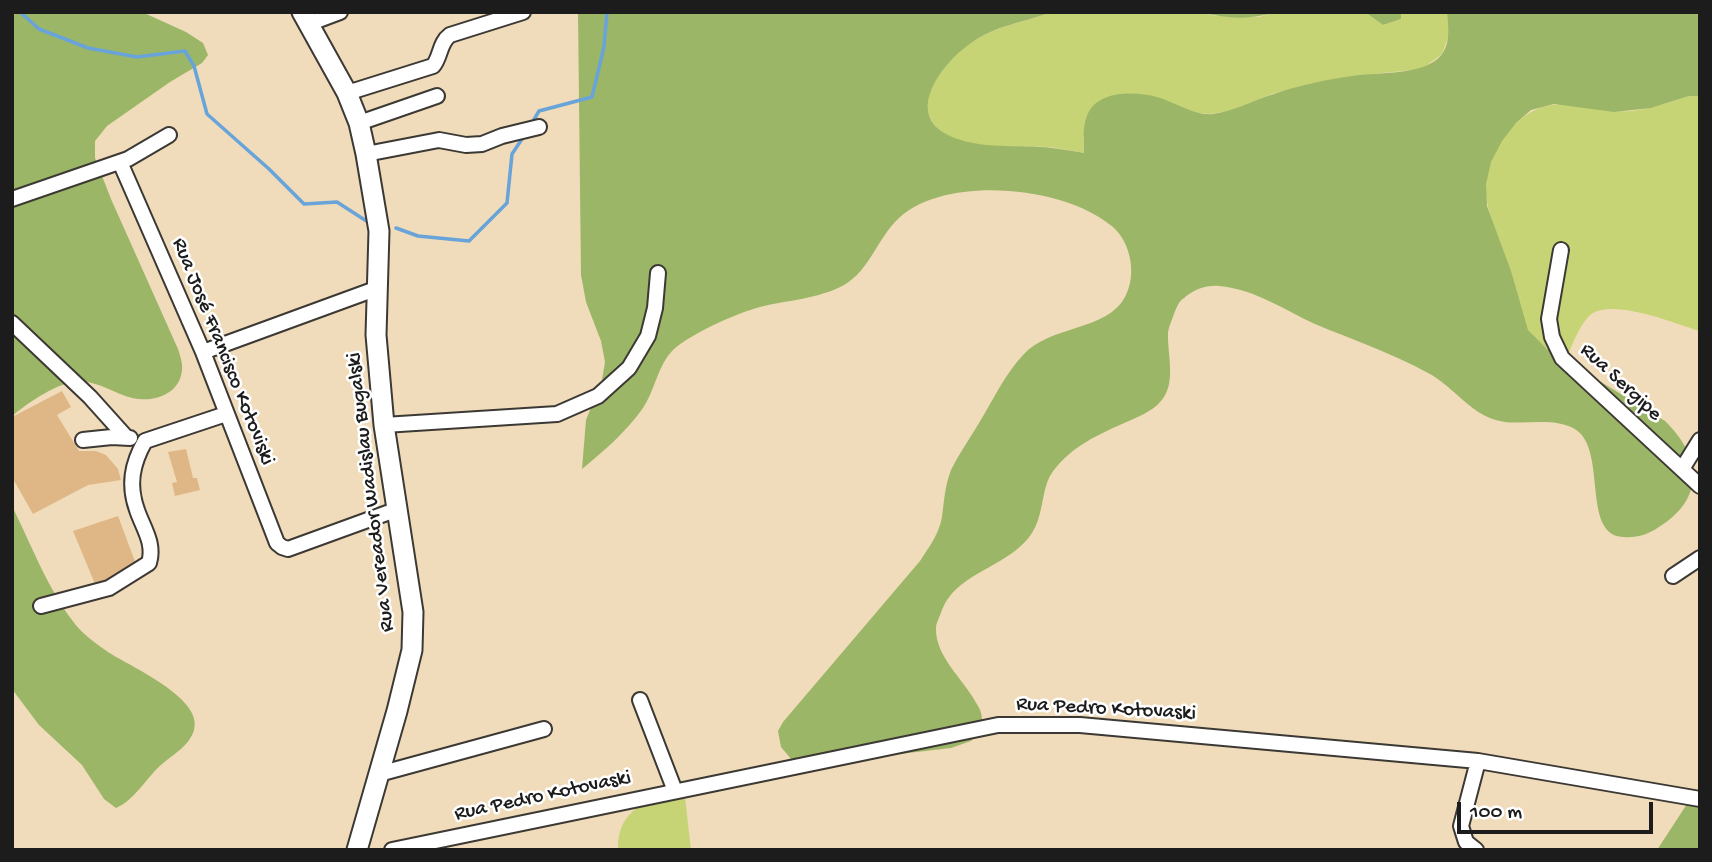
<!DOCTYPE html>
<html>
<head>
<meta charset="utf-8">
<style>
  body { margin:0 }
  #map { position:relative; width:1712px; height:862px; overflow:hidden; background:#f0dcba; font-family:"Gochi Hand",sans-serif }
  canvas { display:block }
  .frame { position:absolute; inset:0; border:14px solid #1c1c1c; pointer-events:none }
  .scale { position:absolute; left:1457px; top:802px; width:196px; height:32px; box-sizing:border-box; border:4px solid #1c1c1c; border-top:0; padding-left:9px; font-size:21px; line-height:24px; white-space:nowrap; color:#1c1c1c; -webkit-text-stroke:5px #fff; paint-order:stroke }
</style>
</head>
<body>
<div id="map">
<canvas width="1712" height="862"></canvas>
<div class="frame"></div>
<div class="scale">100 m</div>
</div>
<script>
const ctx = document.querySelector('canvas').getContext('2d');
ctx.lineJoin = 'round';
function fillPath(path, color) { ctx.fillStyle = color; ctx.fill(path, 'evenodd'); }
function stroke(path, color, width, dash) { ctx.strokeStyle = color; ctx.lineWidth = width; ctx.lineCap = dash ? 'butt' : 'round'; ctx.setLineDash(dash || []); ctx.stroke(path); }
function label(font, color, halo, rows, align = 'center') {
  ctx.font = font + ' "Gochi Hand",sans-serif'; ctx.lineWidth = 5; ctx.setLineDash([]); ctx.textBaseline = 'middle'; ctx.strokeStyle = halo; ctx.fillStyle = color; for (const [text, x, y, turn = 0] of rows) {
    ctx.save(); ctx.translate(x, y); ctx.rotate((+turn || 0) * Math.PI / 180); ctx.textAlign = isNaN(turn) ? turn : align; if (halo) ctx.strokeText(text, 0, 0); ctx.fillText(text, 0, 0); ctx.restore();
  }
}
const green = new Path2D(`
  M1052 12H1202L1216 16 1259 17 1276 12H1365L1383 25 1401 19V12H1447L1449 35 1442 54 1422 69 1354 76 1309 84 1272 94 1230 111 1210 114 1200 113 1083 137 1084 153C1072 151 1060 148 1047 147 1016 145 975 151 947 135 904 110 943 60 972 42 996 26 1025 22 1052 12Z
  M1689 96H1700V331C1676 324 1609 296 1589 316 1578 328 1572 345 1566 360 1552 352 1537 343 1528 330 1517 314 1512 274 1504 253 1497 232 1485 209 1486 186 1486 152 1517 109 1552 105 1570 102 1592 110 1611 111 1637 114 1664 104 1689 96Z
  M684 788 691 850H618C617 807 650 800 684 788Z`);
const forest = new Path2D(`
  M12 12H142L186 32 203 43 208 55 202 63 170 82 107 126 95 141V158L111 199 178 349C180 355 183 364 182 370 180 394 154 403 132 398 114 393 99 382 80 381 59 381 28 403 12 416Z
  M578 12H1052C1025 22 994 26 971 43 943 62 902 114 950 136 981 150 1018 144 1052 148 1062 149 1073 151 1084 153 1084 141 1082 128 1087 116 1096 90 1135 91 1157 97 1175 102 1194 116 1213 114 1235 111 1253 100 1274 94 1299 85 1325 80 1352 76 1377 72 1427 76 1442 54 1451 42 1448 26 1447 12H1700V96H1689L1651 108 1614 112 1554 104 1531 110 1516 123 1502 141 1491 162 1486 184 1487 206 1511 271 1528 330 1547 349 1665 421C1701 456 1706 498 1659 527 1647 535 1637 538 1623 537 1580 535 1609 446 1573 428 1547 415 1516 429 1490 418 1466 408 1451 385 1428 373 1392 353 1353 340 1315 324 1284 310 1255 289 1219 286 1206 285 1195 289 1184 298 1178 302 1177 307 1174 314 1172 320 1169 326 1168 332 1167 354 1177 383 1161 401 1152 412 1135 418 1122 424 1095 436 1067 449 1050 476 1043 489 1043 506 1038 520 1027 555 987 564 961 585 952 592 946 600 942 610 940 616 936 623 936 628 935 656 963 679 975 701 977 705 980 708 981 713 983 718 981 726 980 732L971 741 951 748 797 766 781 747 778 731 783 722 920 561C929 547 939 534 942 517 944 502 945 485 951 470 959 454 970 438 979 423 993 400 1005 374 1023 355 1050 325 1107 331 1125 297 1137 275 1131 243 1113 227 1066 186 946 174 899 218 878 237 870 270 844 285 818 299 788 300 760 307 737 313 690 334 673 350 658 365 655 390 643 408 626 432 605 450 582 469L586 420 602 380 605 362 601 341 586 302 581 275Z
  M1202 12H1276C1250 20 1227 19 1202 12Z
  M1365 12H1401V19L1383 25Z
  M12 506C31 544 47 587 72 620 81 633 95 643 108 652 129 666 204 698 194 730 190 745 174 754 162 764 146 778 135 800 116 808L104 799 82 765 39 725 12 689Z
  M1687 804 1700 805V850H1657Z`);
const stream = new Path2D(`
  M20 12 39 29 88 48 137 57 185 51 194 66 207 114 269 169 304 204 337 202 371 224
  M532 123 539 111 592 97 604 47 607 12
  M396 228 418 236 469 241 507 203 512 154 524 136`);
const building = new Path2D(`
  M62 391 71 407 57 415 79 451H96L106 455 118 469 121 480 88 485 33 514 12 477V417Z
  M186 449 193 478H197L200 490 175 496 172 483 177 482 168 452Z
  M118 516 137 567 95 584 73 531Z`);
const minor = new Path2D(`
  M308 24 340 12
  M347 93 433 66C441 57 439 43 450 35L523 12
  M359 123 437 96
  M366 154 439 140 466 145 482 144 502 136 539 127
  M120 162 203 352 277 543 282 547 288 549 398 509
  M12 199 128 159 169 135
  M1561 250 1549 319 1552 337 1562 358 1700 486
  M12 323 90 397 126 437
  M203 352 378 288
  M384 425 557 414 598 396 629 368 648 336 655 308 658 273
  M83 440 112 437 130 438
  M1682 469 1700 440
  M1673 576 1700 558
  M41 606 109 588 149 563C155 543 143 528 137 510 128 485 132 464 145 441L226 414
  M640 700 675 791
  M379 774 544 729
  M392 850 998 725H1080L1478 761 1700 799
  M1476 850 1466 842 1461 826 1478 761`);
const major = new Path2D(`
  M302 12 347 93 359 123 366 154 379 231 376 335 384 425 413 612 412 650 397 711 357 850`);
const streetNames = [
  ["Rua José Francisco Kotoviski",222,352,68],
  ["Rua Sergipe",1620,383,43],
  ["Rua Vereador Wadislau Bugalski",372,492,-97],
  ["Rua Pedro Kotovaski",1106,710,3],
  ["Rua Pedro Kotovaski",543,797,-12]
];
fillPath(green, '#c6d476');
fillPath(forest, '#9cb667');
stroke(stream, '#68a3d9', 3.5);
fillPath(building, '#dfb786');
stroke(minor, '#3c3934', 18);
stroke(major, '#3c3934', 23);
stroke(minor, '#fff', 14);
stroke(major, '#fff', 19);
label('21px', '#1c1c1c', '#fff', streetNames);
</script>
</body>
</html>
